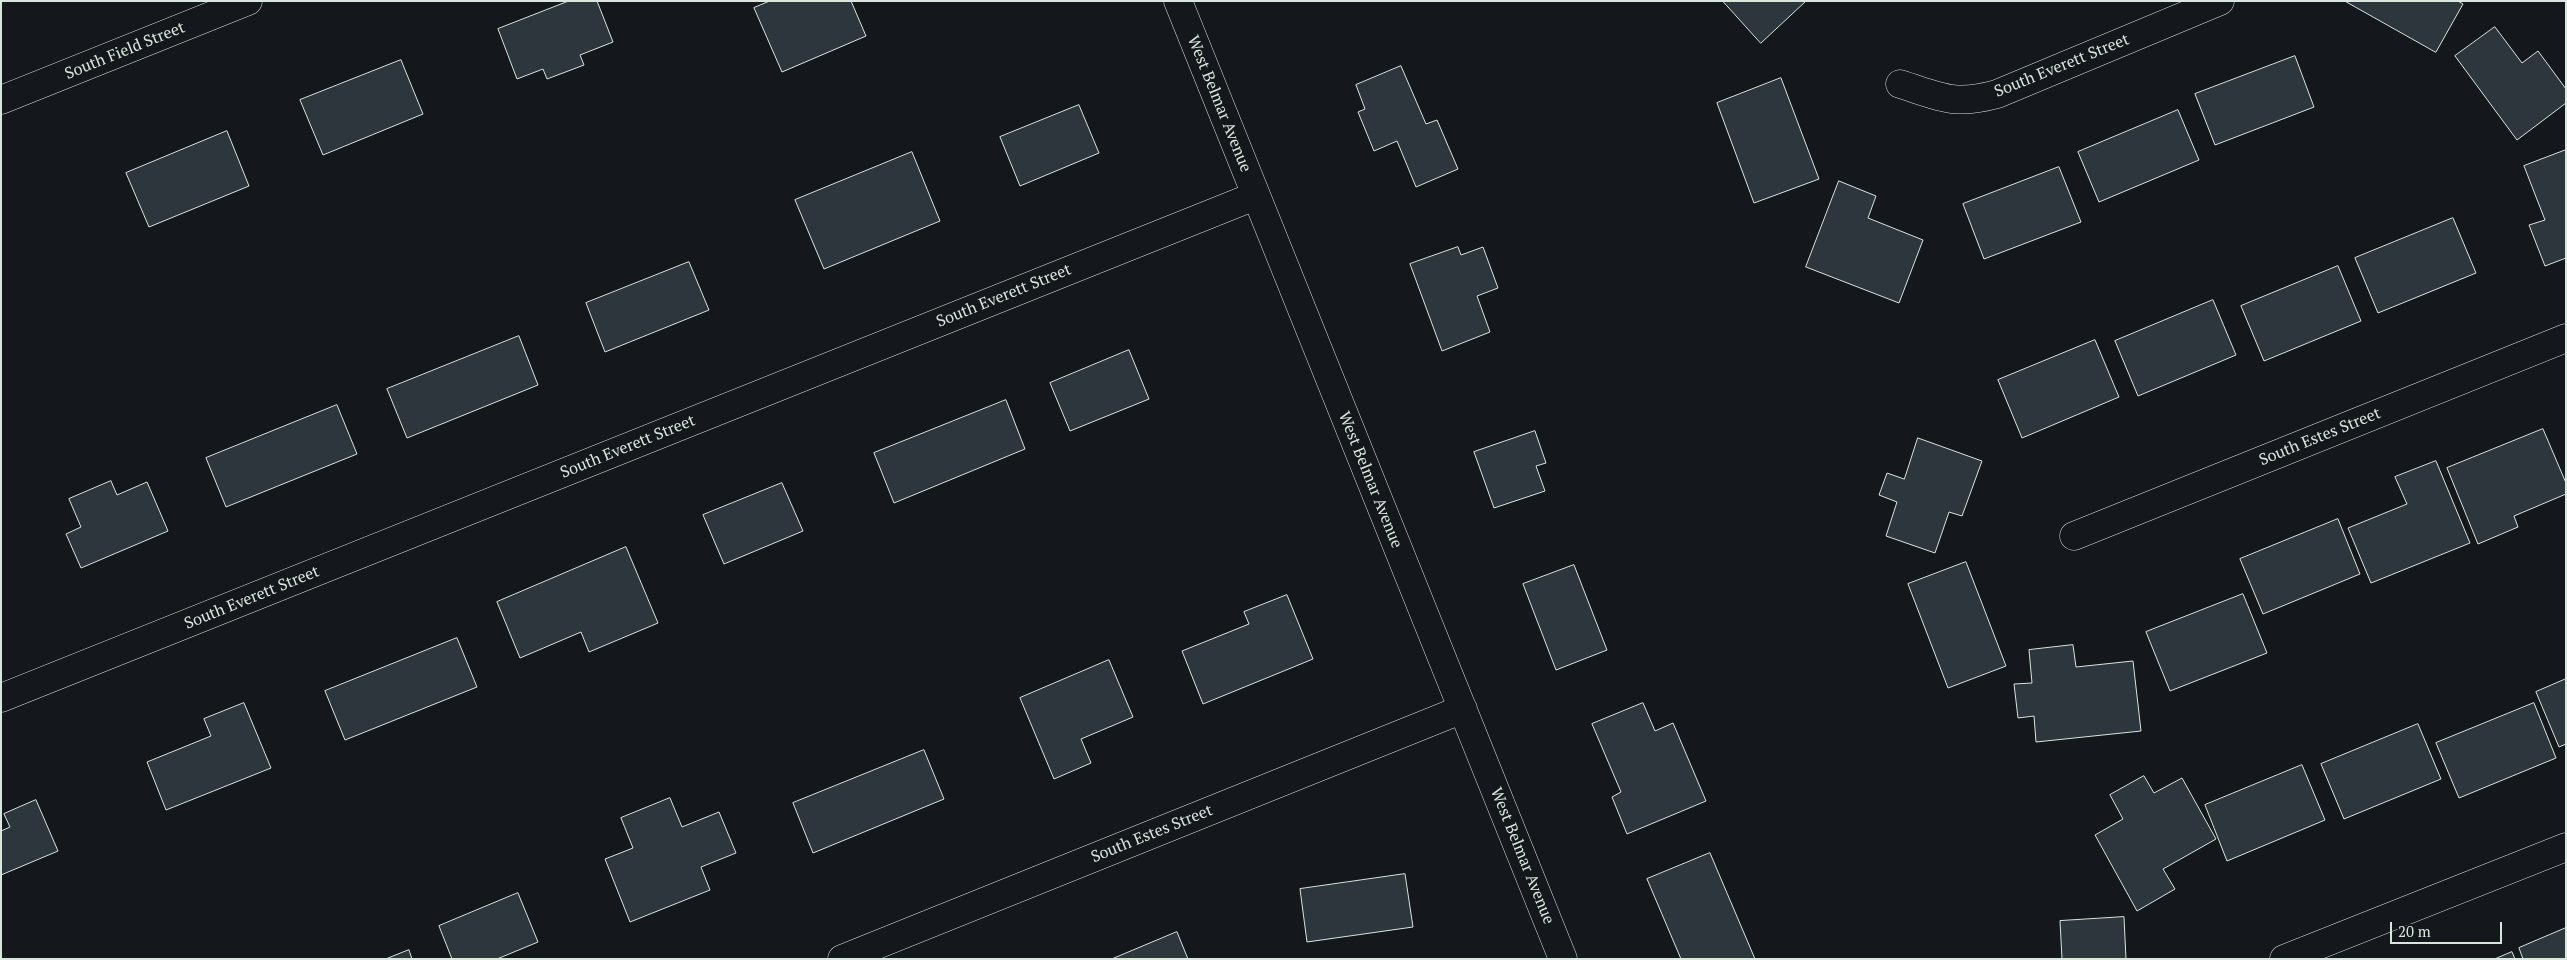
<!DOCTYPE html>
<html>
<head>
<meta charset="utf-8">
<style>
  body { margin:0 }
  #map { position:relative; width:2567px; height:960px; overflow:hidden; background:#14181c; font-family:"PT Serif",serif }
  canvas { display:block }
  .frame { position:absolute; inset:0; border:2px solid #d8e6dc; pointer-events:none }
  .scale { position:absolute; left:2390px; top:922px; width:112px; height:22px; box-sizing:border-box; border:2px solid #d8e6dc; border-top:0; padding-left:6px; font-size:15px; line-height:18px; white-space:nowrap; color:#d8e6dc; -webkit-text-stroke:4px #14181c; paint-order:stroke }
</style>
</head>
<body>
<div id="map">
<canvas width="2567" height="960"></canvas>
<div class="frame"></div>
<div class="scale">20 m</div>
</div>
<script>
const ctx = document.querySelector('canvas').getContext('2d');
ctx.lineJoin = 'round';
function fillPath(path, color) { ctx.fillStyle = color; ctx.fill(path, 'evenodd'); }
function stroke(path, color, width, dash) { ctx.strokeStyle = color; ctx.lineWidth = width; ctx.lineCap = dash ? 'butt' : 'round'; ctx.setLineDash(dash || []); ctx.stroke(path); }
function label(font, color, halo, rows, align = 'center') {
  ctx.font = font + ' "PT Serif",serif'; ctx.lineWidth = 4; ctx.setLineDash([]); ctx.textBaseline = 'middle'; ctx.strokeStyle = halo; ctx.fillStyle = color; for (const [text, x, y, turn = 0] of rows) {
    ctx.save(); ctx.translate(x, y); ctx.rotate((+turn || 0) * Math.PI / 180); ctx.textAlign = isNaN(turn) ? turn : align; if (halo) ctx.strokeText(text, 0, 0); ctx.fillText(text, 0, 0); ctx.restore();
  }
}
const building = new Path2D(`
  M569 1H597L613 42 580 55 584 65 547 79 543 69 517 79 498 29Z
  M770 1H851L866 36 782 72 754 8Z
  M1723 1H1806L1761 43Z
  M2345 1H2458L2463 4 2436 52Z
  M2495 27 2522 63 2538 51 2566 89V103L2517 140 2455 56Z
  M2295 56 2314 107 2215 145 2195 94Z
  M401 60 423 114 323 155 300 100Z
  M1401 66 1426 124 1437 120 1458 169 1416 187 1397 141 1374 151 1358 112 1365 109 1356 85Z
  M1781 78 1819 179 1754 203 1717 103Z
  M1079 105 1099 153 1020 186 1000 137Z
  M2178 110 2199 160 2099 202 2078 152Z
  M227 131 249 186 149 227 126 173Z
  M2566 150V258L2545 266 2529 225 2545 220 2524 166Z
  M912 152 940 221 824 269 795 200Z
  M2059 167 2081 222 1984 259 1963 204Z
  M1839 181 1876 196 1868 218 1923 240 1899 303 1806 267Z
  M2453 218 2476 273 2378 313 2355 258Z
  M1458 247 1461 255 1483 247 1498 288 1477 296 1490 332 1442 351 1410 264Z
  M689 262 709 310 605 352 586 303Z
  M2338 266 2361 321 2264 361 2241 306Z
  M2213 300 2236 355 2138 396 2115 341Z
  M519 336 538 385 407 438 387 389Z
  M2095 340 2119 397 2022 438 1998 380Z
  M1129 350 1149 399 1070 431 1050 383Z
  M1006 400 1025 449 894 503 874 453Z
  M337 405 357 454 226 507 206 458Z
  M2543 429 2566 483V494L2514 516 2518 527 2478 544 2447 468Z
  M1535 431 1546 463 1536 466 1545 491 1494 508 1474 452Z
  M1918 438 1982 461 1962 516 1949 512 1935 553 1886 536 1897 502 1879 495 1887 473 1904 479Z
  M2436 461 2470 543 2371 583 2348 528 2407 504 2395 477Z
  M111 481 117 495 147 482 168 531 81 568 66 534 81 527 69 499Z
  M782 483 803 531 724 564 703 515Z
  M2338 519 2360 574 2263 614 2240 559Z
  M626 547 658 623 589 652 581 632 520 658 497 602Z
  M1966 562 2006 666 1948 688 1908 584Z
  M1574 565 1607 650 1556 670 1523 584Z
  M2243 594 2267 653 2170 691 2146 632Z
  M1287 595 1313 659 1203 704 1182 651 1249 624 1244 612Z
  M457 638 477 687 345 740 325 691Z
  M2073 645 2076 667 2133 661 2141 731 2036 742 2034 716 2018 718 2014 684 2032 683 2029 650Z
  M1109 660 1133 717 1081 739 1091 763 1054 779 1020 698Z
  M2566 679V744L2559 747 2536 692Z
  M244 703 271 768 166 810 147 762 211 736 204 719Z
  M1643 703 1655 731 1673 723 1706 801 1627 834 1612 797 1621 792 1592 724Z
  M2534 703 2556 758 2459 798 2436 743Z
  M2418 724 2441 779 2344 819 2321 764Z
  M924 750 944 799 813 853 793 803Z
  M2302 765 2325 820 2227 861 2205 805Z
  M2144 776 2154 793 2182 778 2216 839 2163 869 2175 889 2137 911 2095 835 2123 819 2110 795Z
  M670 798 682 827 719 812 736 853 701 867 710 890 630 922 605 859 633 848 621 818Z
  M36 800 58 851 1 875V831L10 827 4 814Z
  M1710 853 1755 959H1681L1647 879Z
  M1405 874 1413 927 1307 942 1300 889Z
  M518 893 538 942 497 959H452L439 926Z
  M2124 917 2126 959H2062L2060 921Z
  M2566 928V959H2523L2519 948Z
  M1177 932 1188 959H1112Z
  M409 950 412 959H386Z
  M2512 952 2515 959H2495Z`);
const minor = new Path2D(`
  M1178 1 1563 959
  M1900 84C1941 97 1954 106 1997 94L2220 1
  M1 100 248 1
  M2074 536 2566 338
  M1 698 1255 196
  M842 959 1463 709
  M2284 959 2566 847`);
const streetNames = [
  ["South Field Street",125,51,-22],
  ["South Everett Street",2062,66,-22],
  ["West Belmar Avenue",1219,104,68],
  ["South Everett Street",1004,296,-22],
  ["South Estes Street",2320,437,-22],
  ["South Everett Street",628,447,-22],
  ["West Belmar Avenue",1370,480,68],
  ["South Everett Street",252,598,-22],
  ["South Estes Street",1152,834,-22],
  ["West Belmar Avenue",1522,856,68]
];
fillPath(building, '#2c363c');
stroke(building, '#d8e6dc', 1);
stroke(minor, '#d8e6dc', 29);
stroke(minor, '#14181c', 28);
label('16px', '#d8e6dc', '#14181c', streetNames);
</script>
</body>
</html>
